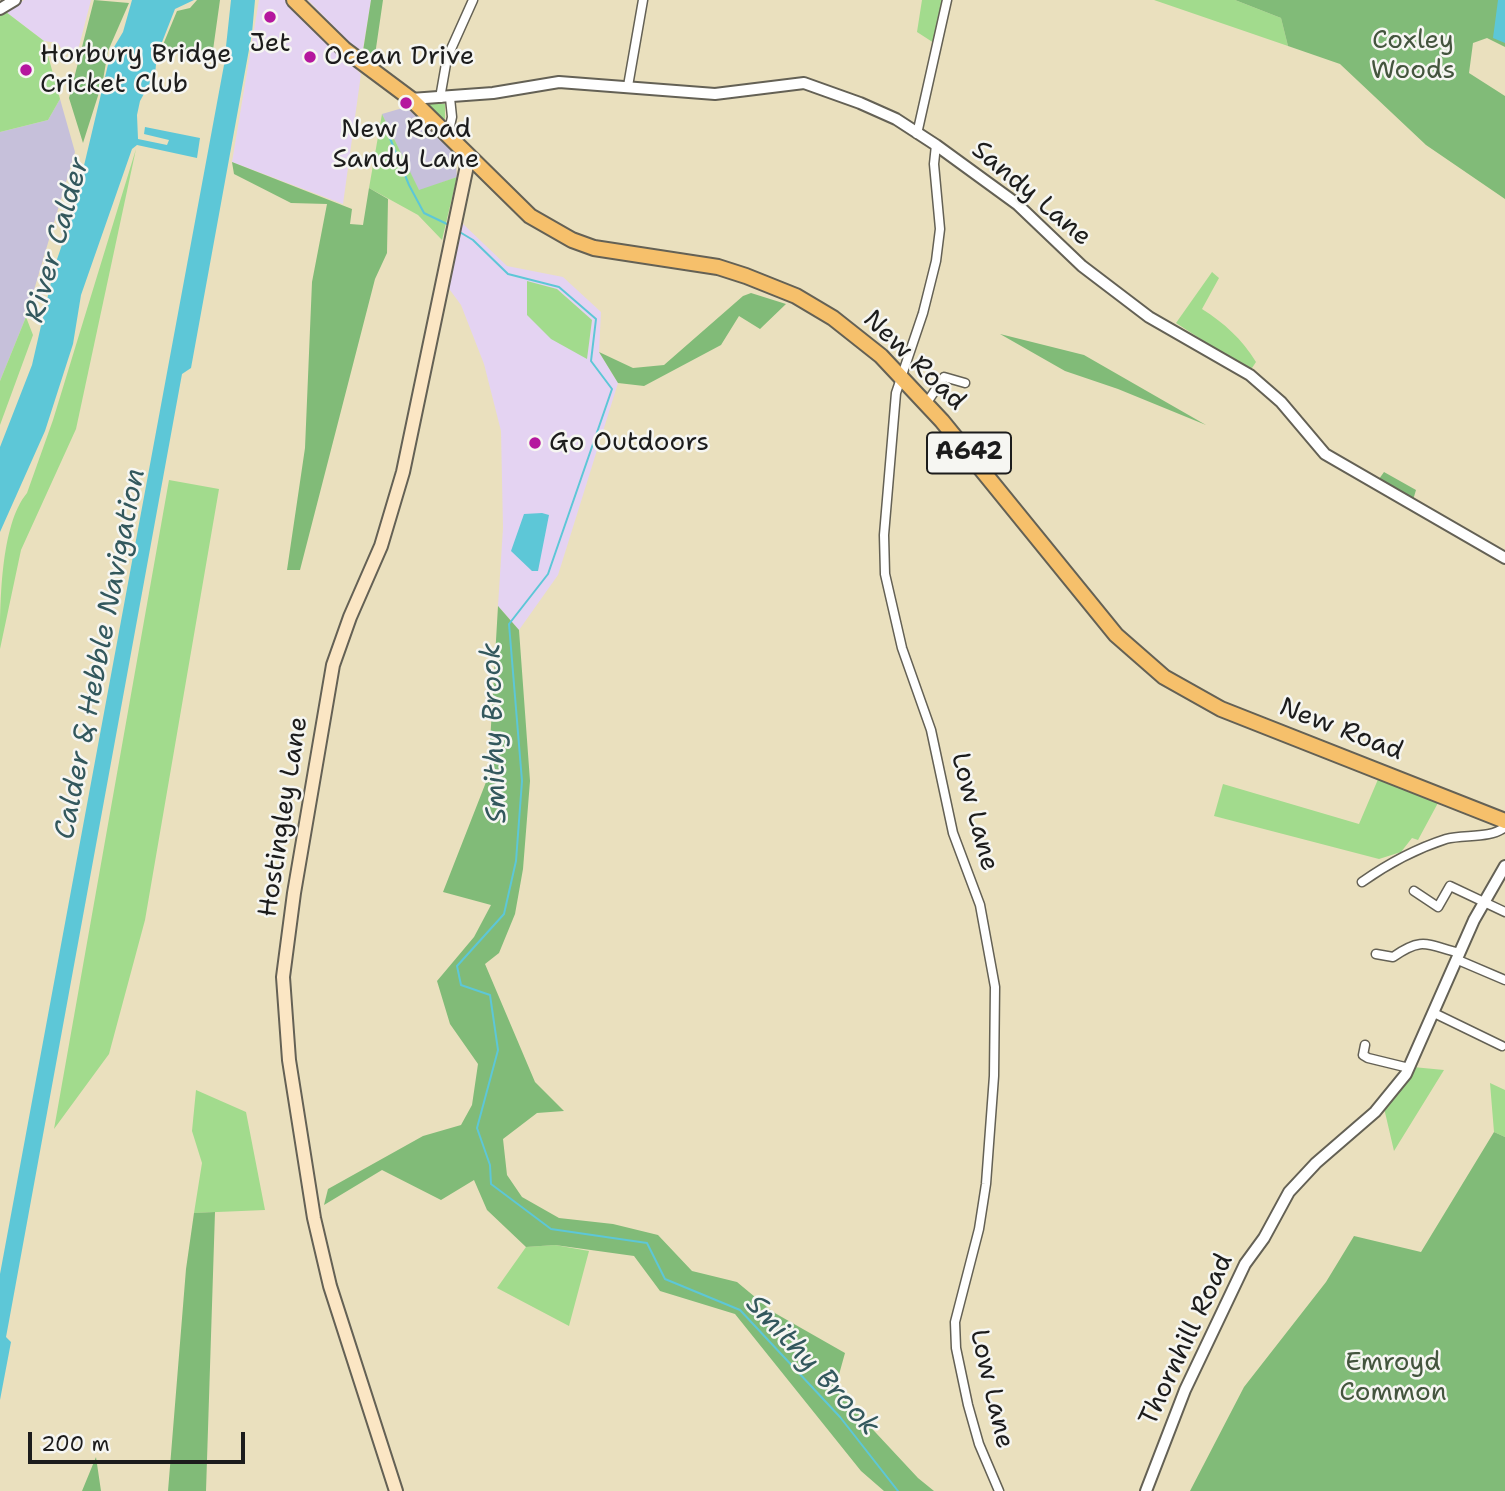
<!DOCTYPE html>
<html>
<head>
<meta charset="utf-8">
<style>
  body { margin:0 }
  #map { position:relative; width:1505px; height:1491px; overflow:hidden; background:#eae0be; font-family:"Shantell Sans",sans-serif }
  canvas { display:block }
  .scale { position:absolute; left:28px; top:1432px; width:217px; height:32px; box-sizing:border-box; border:4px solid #1c1c1c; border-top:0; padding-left:9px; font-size:21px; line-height:24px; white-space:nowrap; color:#1c1c1c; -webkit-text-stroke:5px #f6f6f2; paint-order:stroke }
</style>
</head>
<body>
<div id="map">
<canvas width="1505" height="1491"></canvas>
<div class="scale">200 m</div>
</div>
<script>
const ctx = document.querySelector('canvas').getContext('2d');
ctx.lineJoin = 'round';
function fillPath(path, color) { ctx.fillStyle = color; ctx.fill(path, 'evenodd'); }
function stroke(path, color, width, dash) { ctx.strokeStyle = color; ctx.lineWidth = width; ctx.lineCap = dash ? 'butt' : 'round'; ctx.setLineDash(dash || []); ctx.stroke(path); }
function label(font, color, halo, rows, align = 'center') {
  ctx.font = font + ' "Shantell Sans",sans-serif'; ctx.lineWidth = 5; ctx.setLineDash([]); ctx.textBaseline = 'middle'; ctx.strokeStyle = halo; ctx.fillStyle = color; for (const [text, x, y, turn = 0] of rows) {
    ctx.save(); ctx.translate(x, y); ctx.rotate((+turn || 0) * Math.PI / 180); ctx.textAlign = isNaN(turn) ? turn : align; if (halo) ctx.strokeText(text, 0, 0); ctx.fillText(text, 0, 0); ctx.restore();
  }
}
const built = new Path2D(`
  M24 0H91L77 54 63 52 58 43 44 41 6 12Z
  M259 0H285L361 74 343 204 232 162Z
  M308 0H371L362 55Z
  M461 222 507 266 563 277 601 312 599 352 618 383 558 575 519 630 498 606 503 528 501 431 484 364 461 305 447 286Z`);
const industrial = new Path2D(`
  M60 99 75 152 26 317 0 381V132L48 120Z
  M406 107 455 154 457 177 419 191 382 114Z`);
const green = new Path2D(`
  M922 0H944L934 43 917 32Z
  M1154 0H1235L1281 18 1288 46Z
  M6 12 44 41 60 99 48 120 0 132V13Z
  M430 103 445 104V120L428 108Z
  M382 114 419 190 457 177 442 240 418 215 369 188Z
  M136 149 76 429 21 550 0 649C0 606 0 525 27 493L53 420Z
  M1212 272 1219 278 1202 309C1224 323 1242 339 1256 362L1250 371 1176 323Z
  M527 281 557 289 592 320 587 359 551 339 527 315Z
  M26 317 33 335 0 425V381Z
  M169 480 219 489 145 920 109 1054 54 1129Z
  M1379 777 1439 801 1418 840 1412 838 1401 852 1379 859 1214 816 1223 784 1359 824Z
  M1413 1067 1444 1070 1394 1151 1384 1108Z
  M1490 1083 1505 1090V1137L1494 1132Z
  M196 1090 246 1112 265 1210 194 1213 202 1163 192 1131Z
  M555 1245 589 1251 569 1326 497 1288 526 1247Z`);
const forest = new Path2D(`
  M94 0 129 3 108 51 103 80 83 143 69 98Z
  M197 0H220L213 50 160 52 177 11 190 8Z
  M371 0H383L375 55 363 51Z
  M1235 0H1505V47L1487 38 1473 43 1469 73 1505 96V199L1426 145 1340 64 1288 46 1281 18Z
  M232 162 352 209 350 224 363 225 369 188 388 199 387 253 375 279 300 570H287L305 448 312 282 327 204 291 203 234 174Z
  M751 293 786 304 760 329 739 316 721 345 644 386 618 383 599 352 633 368 664 365 743 296Z
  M1000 334 1084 355 1206 425 1118 389 1065 371Z
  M1384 472 1416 490 1413 500 1379 479Z
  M498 606 519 630 530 781 523 869 515 914 499 953 485 964 535 1082 564 1111 537 1113 503 1139 507 1175 522 1197 559 1218 613 1224 658 1235 692 1271 737 1282 773 1312 845 1353 835 1389 918 1478 934 1491H884L861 1471 735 1314 660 1291 634 1256 555 1245 526 1247 487 1210 474 1180 441 1200 382 1170 324 1205 328 1189 423 1136 461 1125 472 1105 478 1064 450 1024 437 981 474 937 491 905 443 892 488 777Z
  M1494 1132 1505 1137V1491H1190L1244 1387 1326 1282 1354 1236 1421 1252Z
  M215 1212 206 1491H168L186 1269 194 1213Z
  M96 1457 101 1491H82Z`);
const water = new Path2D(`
  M132 0H194L175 9 157 55 155 74 140 101 137 115 138 139 167 145 169 140 144 134 145 127 200 138 197 158 137 145 132 149 81 295 73 344 45 431 0 532V447L32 365 55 265 72 216 111 52 123 32Z
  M231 0H255L252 33 191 368 182 374 9 1321 6 1337 11 1342 0 1400V1274L224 65Z
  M1498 0H1505V43L1493 38Z
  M542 513 549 515 538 571H532L511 551 524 514Z`);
const stream = new Path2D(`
  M385 126 409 185 424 213 447 224
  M458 231 473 240 508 274 559 287 596 319 591 361 612 389 548 574 509 624 522 781 516 861 504 914 457 966 461 985 490 995 498 1050 477 1128 490 1165 491 1184 551 1229 647 1243 665 1279 740 1310 840 1417 898 1491`);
const minor = new Path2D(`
  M628 86 643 0
  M440 98 447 58 473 0
  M917 134 947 0
  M448 135 452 117 450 98
  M936 145 934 164 940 229 936 261 923 313 896 393 884 535 885 574 902 648 931 730 953 833 980 905 995 987 994 1076 986 1184 979 1229 955 1322 956 1348 968 1405 979 1444 999 1491
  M926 404 944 377 965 383
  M1362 882C1389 863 1415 849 1446 839 1464 834 1490 839 1505 827
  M1414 891 1438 907 1450 886 1505 912
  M1376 954 1393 957C1423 936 1427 945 1460 953
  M1458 960 1505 980
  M1434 1013 1502 1046
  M1365 1045 1363 1055 1368 1058 1409 1068`);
const tertiary = new Path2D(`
  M0 9 15 0
  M411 99 493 93 559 82 715 94 804 83 860 103 896 119 936 145 1017 204 1082 266 1149 317 1250 375 1281 402 1325 454 1505 558
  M1146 1491 1185 1390 1245 1264 1264 1238 1289 1192 1316 1163 1375 1112 1406 1074 1474 920 1505 866`);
const secondary = new Path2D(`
  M396 1491 330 1286 314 1218 289 1060 283 977 294 893 333 665 350 617 381 546 403 472 469 156`);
const trunk = new Path2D(`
  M294 0 344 49 411 99 530 216 572 240 594 248 718 267 746 276 796 296 833 318 881 356 942 421 1116 635 1164 677 1221 709 1505 821`);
const markers = [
  [270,17,7,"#b5179e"],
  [310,57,7,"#b5179e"],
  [26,70,7,"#b5179e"],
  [406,103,7,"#b5179e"],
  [535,443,7,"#b5179e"]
];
const shields = [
  [969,453,84]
];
const shieldNames = [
  ["A642",969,453]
];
const parkNames = [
  ["Coxley",1413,41],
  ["Woods",1413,71],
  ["Emroyd",1393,1363],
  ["Common",1393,1393]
];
const poiNames = [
  ["Jet",270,44,"center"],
  ["Horbury Bridge",40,55],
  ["Cricket Club",40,85],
  ["Ocean Drive",324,57],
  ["New Road",406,130,"center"],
  ["Sandy Lane",406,160,"center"],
  ["Go Outdoors",549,443]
];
const streetNames = [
  ["Sandy Lane",1031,194,40],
  ["New Road",914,361,44],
  ["New Road",1341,730,21],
  ["Low Lane",974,812,75],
  ["Hostingley Lane",284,817,-81],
  ["Thornhill Road",1187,1340,-65],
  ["Low Lane",991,1389,77]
];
const waterNames = [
  ["River Calder",58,240,-74],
  ["Calder & Hebble Navigation",101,654,-79],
  ["Smithy Brook",495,733,-92],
  ["Smithy Brook",812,1366,47]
];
fillPath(built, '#e4d3f2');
fillPath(industrial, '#c6c0da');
fillPath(green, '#a2db8d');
fillPath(forest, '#81bb78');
fillPath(water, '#5dc7d7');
stroke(stream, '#5dc7d7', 2);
stroke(minor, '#646155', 11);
stroke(tertiary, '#646155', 14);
stroke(secondary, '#646155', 16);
stroke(trunk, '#646155', 18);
stroke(minor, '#fff', 8);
stroke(tertiary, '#fff', 10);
stroke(secondary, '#fbe6c4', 12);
stroke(trunk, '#f6c06b', 14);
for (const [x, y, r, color] of markers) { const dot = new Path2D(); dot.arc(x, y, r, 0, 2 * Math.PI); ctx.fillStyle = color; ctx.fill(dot); stroke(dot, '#f6f6f2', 2.5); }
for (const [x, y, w] of shields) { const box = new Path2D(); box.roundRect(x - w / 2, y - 20.5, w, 41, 5); ctx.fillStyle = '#f6f6f2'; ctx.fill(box); stroke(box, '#1c1c1c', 2); }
label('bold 24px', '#1c1c1c', null, shieldNames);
label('26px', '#44553e', '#f6f6f2', parkNames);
label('26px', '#1c1c1c', '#f6f6f2', poiNames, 'left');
label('26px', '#1c1c1c', '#f6f6f2', streetNames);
label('italic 28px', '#33585d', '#f6f6f2', waterNames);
</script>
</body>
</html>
